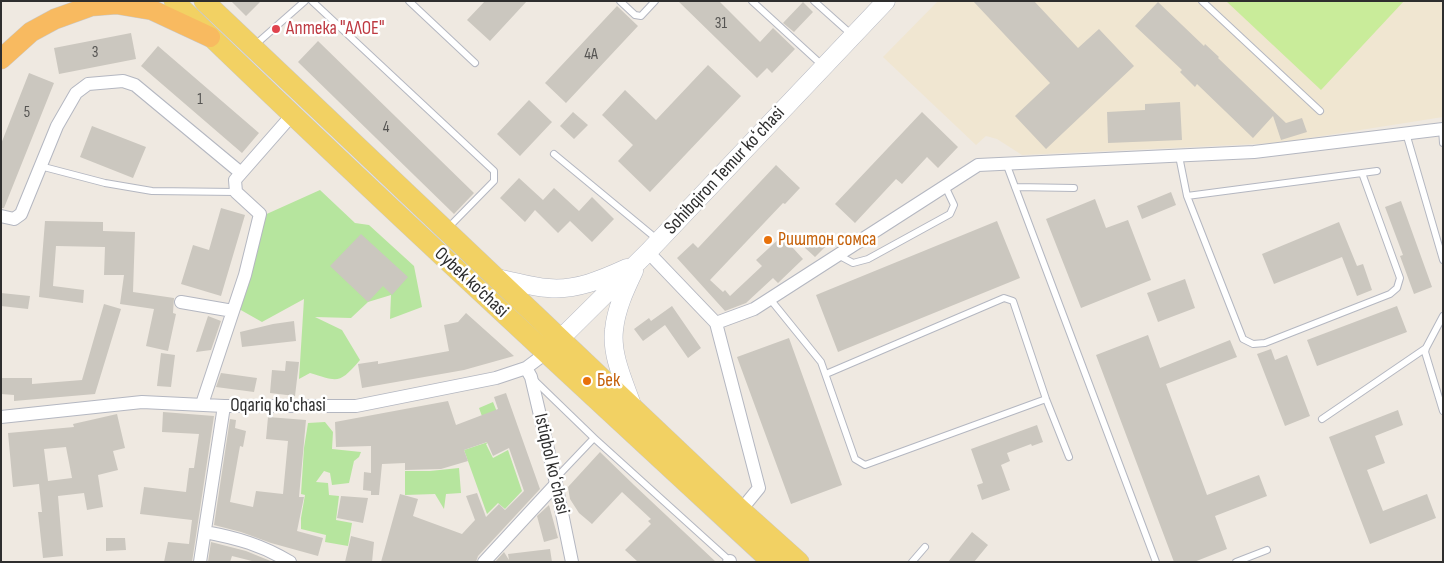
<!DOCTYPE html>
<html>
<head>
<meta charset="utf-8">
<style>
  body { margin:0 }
  #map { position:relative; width:1444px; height:563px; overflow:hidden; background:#efe9e1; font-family:"Sofia Sans Condensed",sans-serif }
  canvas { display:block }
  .frame { position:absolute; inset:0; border:2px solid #2e2e2e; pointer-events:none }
</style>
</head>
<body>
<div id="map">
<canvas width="1444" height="563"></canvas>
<div class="frame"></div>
</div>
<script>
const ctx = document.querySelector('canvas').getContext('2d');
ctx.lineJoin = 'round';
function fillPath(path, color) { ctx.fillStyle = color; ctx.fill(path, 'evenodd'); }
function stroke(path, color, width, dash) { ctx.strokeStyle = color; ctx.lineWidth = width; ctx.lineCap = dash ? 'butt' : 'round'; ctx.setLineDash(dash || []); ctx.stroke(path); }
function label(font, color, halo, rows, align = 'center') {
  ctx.font = font + ' "Sofia Sans Condensed",sans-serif'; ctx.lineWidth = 5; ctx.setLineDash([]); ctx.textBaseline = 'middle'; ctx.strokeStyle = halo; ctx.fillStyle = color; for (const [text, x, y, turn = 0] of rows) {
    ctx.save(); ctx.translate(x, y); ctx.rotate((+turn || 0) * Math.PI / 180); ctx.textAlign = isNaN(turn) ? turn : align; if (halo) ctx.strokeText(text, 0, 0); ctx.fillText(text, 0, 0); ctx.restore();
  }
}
const education = new Path2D(`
  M938 1H1443V117L1278 143 1022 155 997 139 986 136 976 145 883 57Z`);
const green = new Path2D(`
  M320 190 355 223 369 225 414 266 422 307 390 319 391 295 368 302 351 318 315 317 342 330 360 360C339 384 339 382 310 373L299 379 304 299 262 322 239 309 260 217Z
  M493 402 502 424 499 437 486 444 493 458 508 450 522 491 505 509 498 503 487 514 464 450 491 441 479 408Z
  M325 422 333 432 332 449 361 452 359 457 354 461 349 483 332 485 330 473 324 471 316 482 328 483 329 495 339 496 336 520 352 523 348 546 325 542 326 535 301 529V518L305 495 301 494 304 448 308 423Z
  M459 468 461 493 446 494 444 509 435 494 405 495V471H430Z`);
const pitch = new Path2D(`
  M1226 1H1404L1321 90Z`);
const building = new Path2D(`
  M231 1H261L246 16Z
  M485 1H527L490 41 467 20Z
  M678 1H719L760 42 773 28 795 49 772 73 767 68 757 78Z
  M973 1H1034L1078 48 1099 29 1134 66 1046 149 1015 116 1050 83Z
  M803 2 813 12 794 32 783 23Z
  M1158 2 1204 46 1205 44 1219 57 1218 58 1286 123 1302 118 1307 132 1281 140 1273 116 1253 138 1197 84 1195 87 1180 72 1182 70 1135 26Z
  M617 6 638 26 566 103 545 83Z
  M131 33 136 59 59 74 54 48Z
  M318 41 474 193 454 214 298 62Z
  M158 46 259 133 242 153 141 66Z
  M708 65 741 96 650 192 618 161 633 145 602 115 625 90 656 120Z
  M29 73 54 83 4 208H1V144Z
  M529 100 552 122 520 156 497 134Z
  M1180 102 1182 140 1108 143 1107 112 1145 110V104Z
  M573 112 588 125 574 139 560 126Z
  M922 112 958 147 938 168 927 157 902 184 896 179 855 223 835 204Z
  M92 126 146 147 133 178 80 157Z
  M776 165 800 188 785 204 783 203 710 280 723 292 725 290 730 296 762 266 756 260 782 236 803 259 778 283 773 278 746 303 725 311 677 258 693 243 698 248Z
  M519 178 543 200 554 188 579 211 592 197 614 219 592 242 570 221 558 233 535 210 525 222 500 198Z
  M1171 192 1176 205 1142 219 1137 206Z
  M1095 199 1106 228 1128 220 1151 280 1081 308 1046 219Z
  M1401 201 1432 287 1414 294 1400 256 1403 255 1385 207Z
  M221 208 245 215 221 296 181 284 193 245 209 250Z
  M45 221 103 222V231L135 232 133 292 174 298 173 313 176 314 168 351 146 346 154 309 120 304 124 275H104L105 247 56 246 53 286 84 290 83 303 39 297Z
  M997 221 1020 278 838 352 816 295Z
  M1339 222 1357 266 1363 264 1372 290 1357 296 1342 257 1274 284 1262 254Z
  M361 234 408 277 392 295 383 286 368 302 330 266Z
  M814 235 825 247 815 257 803 246Z
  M1185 279 1195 308 1158 322 1147 293Z
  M1 293 30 296 28 309 1 306Z
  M104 304 121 309 95 394 14 401V395L1 394V378H32V384L82 380Z
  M672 306 701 348 688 358 665 325 643 341 634 329 649 318 651 321Z
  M1397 306 1407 332 1317 366 1307 340Z
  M466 313 514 356 464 370 362 388 358 364 378 361V364L449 351 444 325 458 322Z
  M208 316 221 321 211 350 196 352Z
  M294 321 296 341 242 347 240 332 273 324Z
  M1148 335 1160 368 1230 340 1237 357 1166 384 1207 495 1259 475 1267 496 1215 516 1227 549 1194 562H1174L1096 355Z
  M789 338 842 485 791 504 737 357Z
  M1271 349 1275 360 1287 355 1310 416 1285 426 1257 354Z
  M161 353 175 355 171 387 157 386Z
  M286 361 299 362 295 396 270 393 272 370 285 371Z
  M221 373 257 378 254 392 216 387Z
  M506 393 540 489 478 556 476 562H381L400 494 418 499 413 516 462 534 475 520 466 496 477 493 486 517 499 504 505 510 524 491 509 448 493 456 487 442 464 450 468 461 441 469 405 470V463L382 464 379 495H371V491L363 490 364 472 371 473V446L336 447 335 422 448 401 456 425 498 409 494 397Z
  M1398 410 1403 425 1375 436 1385 463 1367 470 1383 511 1427 494 1436 518 1370 544 1329 437Z
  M163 412 214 416 192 562H164L168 542 189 544 192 520 140 514 144 487 186 492 189 468H194L199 434 162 432Z
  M117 414 125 448 113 451 118 470 98 475 103 507 87 510 84 493 58 496 63 556 43 558 38 512H42L39 484 13 487 8 433 74 427 73 424ZM66 447 72 478 48 481 44 449Z
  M268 417 306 420 299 497H304L297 531 323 538 318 556 271 543 241 532 214 525 230 419 236 420 235 428 246 431 243 447 240 446 230 502 253 507 256 491 283 494 288 441 266 439Z
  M1037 425 1043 442 1032 446 1031 444 1007 453 1010 461 1001 465 1010 490 982 500 977 485 983 483 971 449Z
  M600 452 634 485 716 562H638L625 550 651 524 648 521 651 519 622 492 592 524 579 513 570 499 568 487Z
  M341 496 368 498 363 523 337 518Z
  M549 505 558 538 544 542 537 516Z
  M972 532 988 545 974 562H948Z
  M351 536 374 542 372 562H345Z
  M106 538H125L126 550 106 551Z
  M211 542 246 551 273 562H256L232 556 230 562H208Z
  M550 549 552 562H495L504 552 509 560 508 554Z`);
const service = new Path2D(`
  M312 1 494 171V181L447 229
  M409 1 475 63
  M620 1 635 15 641 16 655 1
  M752 1 823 66
  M814 1 852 35
  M1202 1 1320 111
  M255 45 305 1
  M1442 129 1443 143
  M1406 133 1443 260
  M554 154 658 240
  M1179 156 1187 196 1243 339 1253 344 1265 343 1390 294 1397 288 1400 278 1362 173
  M1006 163 1156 562
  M40 166 105 183 152 191 236 192
  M1015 187 1074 188
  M1187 196 1377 171
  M838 255 853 263 868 259 950 214 954 205 945 186
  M770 299 821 362 855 459 865 465 1046 399
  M1443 316 1426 348 1425 352 1443 411
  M826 374 1004 298 1013 301 1046 399 1069 457
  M533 379 594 438 731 562
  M1322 419 1426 348
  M555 479 594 438
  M912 562 925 547
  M1236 562 1267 550`);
const minor = new Path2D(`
  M1 216 14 219 21 214 57 126 76 93 88 84 123 81 135 85 241 173
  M648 252 716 323 754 309 978 165 1254 152 1443 129
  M181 302 233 311 202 404
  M233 311 245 275 260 214 236 192 235 180 292 115
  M716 323 759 488 741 510
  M526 368 531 377 555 479 572 562
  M1 417 142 402 224 406H356L496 378 526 368 546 353
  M205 532C237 538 262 545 290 562
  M200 562 224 406
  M484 562 556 484
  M729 562 730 561`);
const secondary = new Path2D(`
  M497 278C514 281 531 287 548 288 575 291 603 279 627 268
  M551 348 648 252 886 1
  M632 405C624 382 611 355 614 330 616 309 625 290 634 271`);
const primary = new Path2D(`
  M174 1C370 191 571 376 772 562
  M204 1 741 510 799 562`);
const trunk = new Path2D(`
  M1 59 31 32 55 19 91 6 116 4 152 10 210 37`);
const markers = [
  [276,29,5,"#e0444e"],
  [768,240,5,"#e8710a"],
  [587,381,5,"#e8710a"]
];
const numberNames = [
  ["31",721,24],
  ["3",95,53],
  ["4А",591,55],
  ["1",200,100],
  ["5",27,113],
  ["4",386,128]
];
const healthNames = [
  ["Аптека \"АЛОЕ\"",286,29]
];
const streetNames = [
  ["Sohibqiron Temur koʻchasi",725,171,-47],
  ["Oybek ko‘chasi",471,283,43],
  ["Oqariq ko'chasi",278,406],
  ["Istiqbol koʻchasi",551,464,77]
];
const foodNames = [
  ["Риштон сомса",778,240],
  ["Бек",597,381]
];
fillPath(education, '#f0e6d1');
fillPath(green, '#b6e59e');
fillPath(pitch, '#c9ec9a');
fillPath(building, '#cbc7bf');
stroke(service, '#b4b7c1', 8);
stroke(minor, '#b4b7c1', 14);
stroke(secondary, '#b4b7c1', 19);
stroke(primary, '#c9c9c9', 21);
stroke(trunk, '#c9c9c9', 21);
stroke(service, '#fff', 6);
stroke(minor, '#fff', 12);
stroke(secondary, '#fff', 18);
stroke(primary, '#f2d163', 20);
stroke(trunk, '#f8ba60', 20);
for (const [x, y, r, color] of markers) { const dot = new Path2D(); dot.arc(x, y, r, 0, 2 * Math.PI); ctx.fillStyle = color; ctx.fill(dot); stroke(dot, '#fff', 2); }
label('16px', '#555452', null, numberNames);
label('19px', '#be3a42', '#fff', healthNames, 'left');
label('19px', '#2e2e2e', '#fff', streetNames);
label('19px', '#c56008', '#fff', foodNames, 'left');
</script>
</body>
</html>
